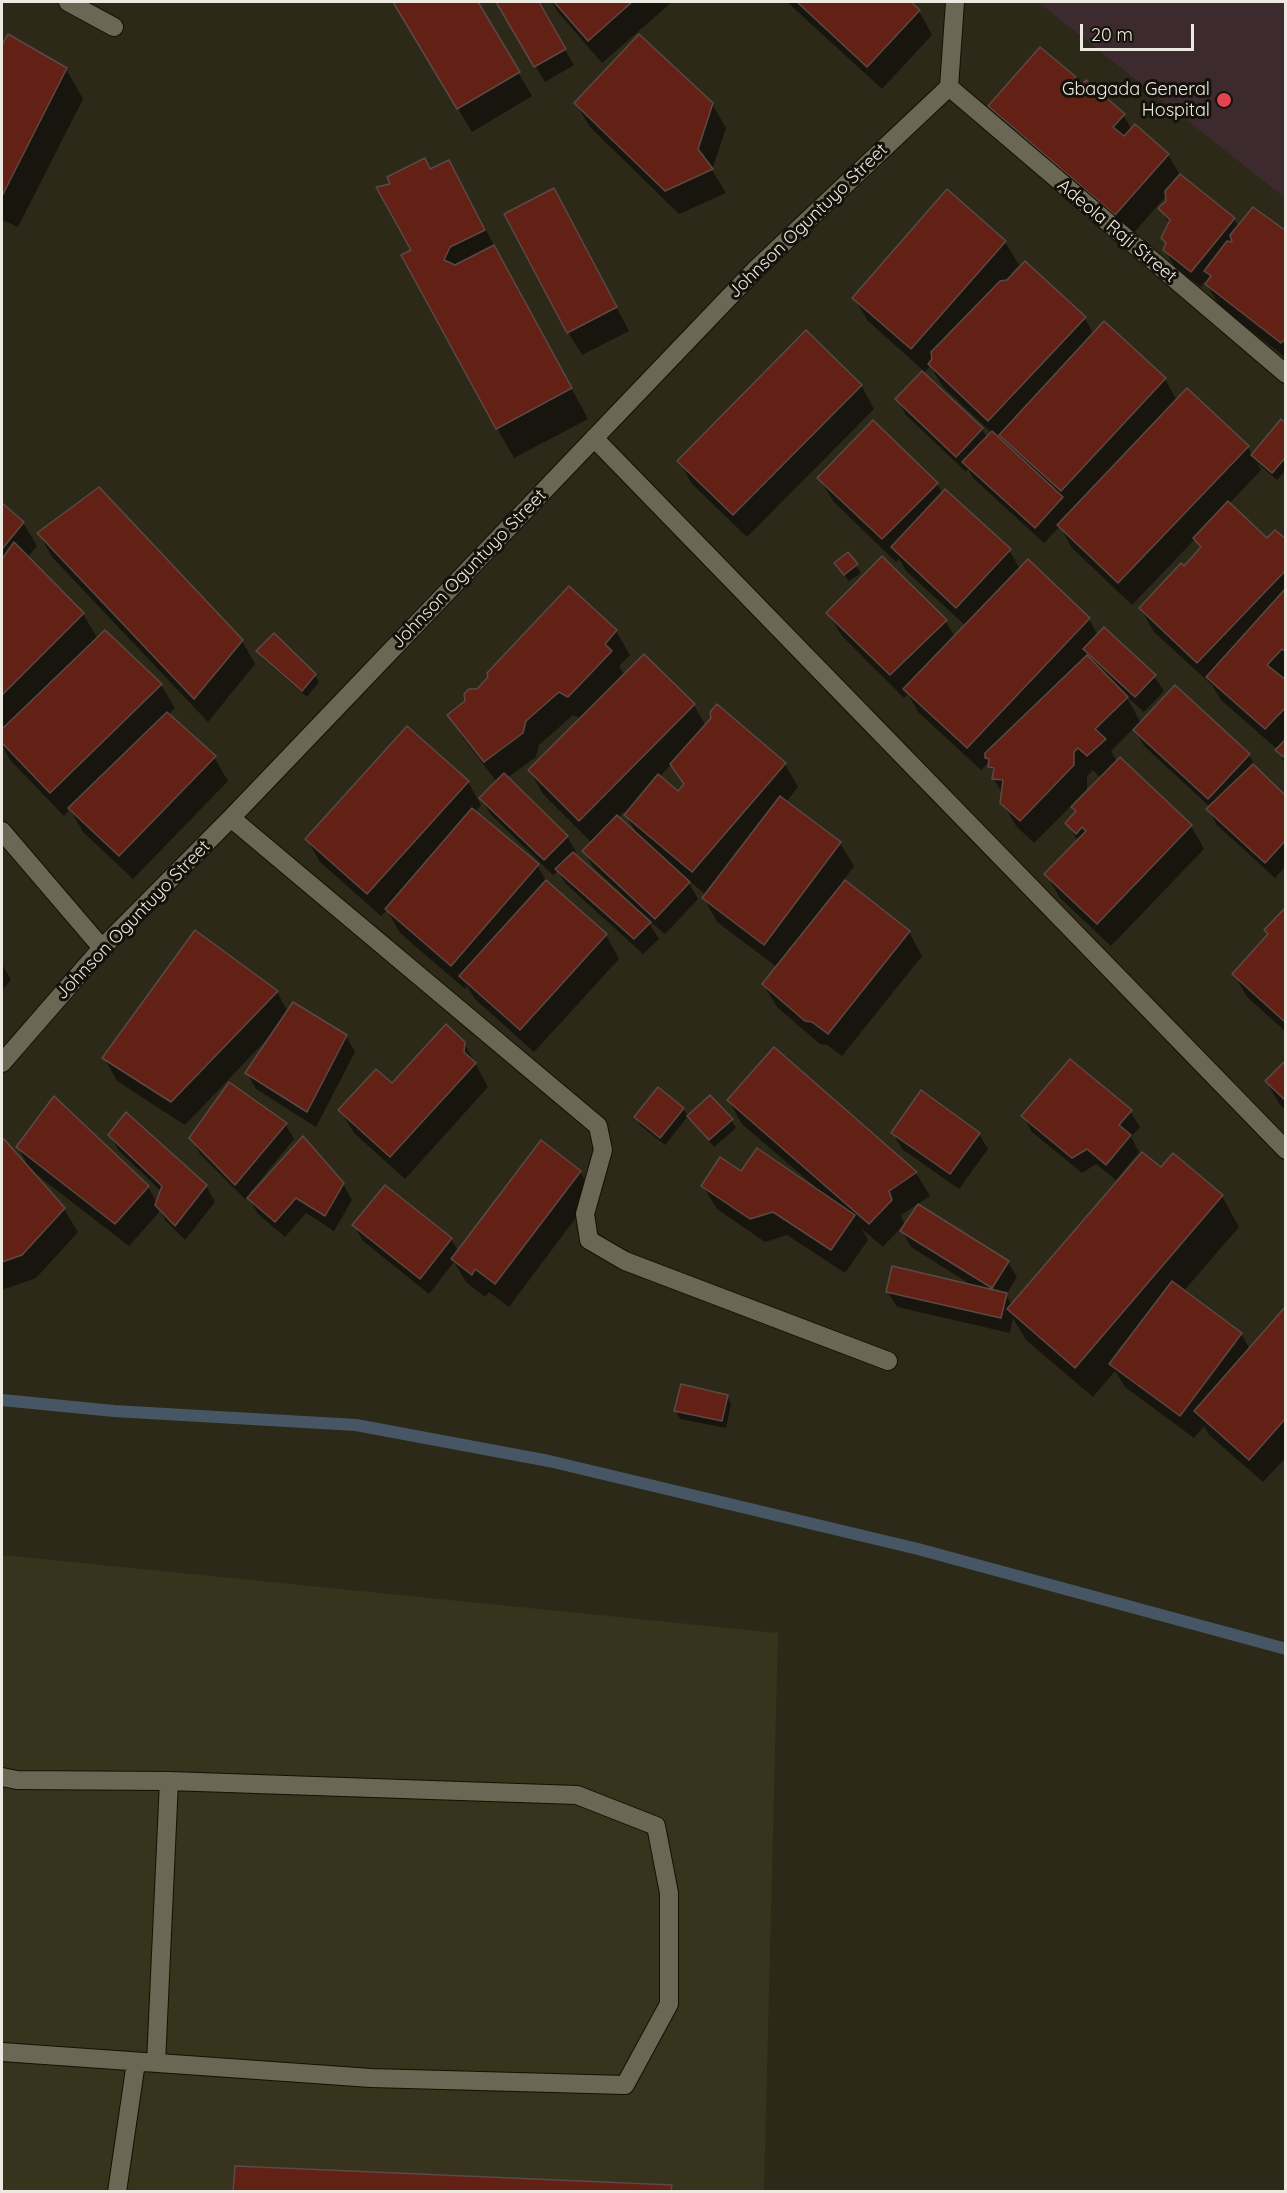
<!DOCTYPE html>
<html>
<head>
<meta charset="utf-8">
<style>
  body { margin:0 }
  #map { position:relative; width:1287px; height:2193px; overflow:hidden; background:#2c2919; font-family:Quicksand,sans-serif }
  canvas { display:block }
  .frame { position:absolute; inset:0; border:3px solid #eceae0; pointer-events:none }
  .scale { position:absolute; left:1080px; top:24px; width:114px; height:27px; box-sizing:border-box; border:3px solid #eceae0; border-top:0; padding-left:8px; font-size:18px; line-height:21px; white-space:nowrap; color:#eceae0; -webkit-text-stroke:4px #13110a; paint-order:stroke }
</style>
</head>
<body>
<div id="map">
<canvas width="1287" height="2193"></canvas>
<div class="frame"></div>
<div class="scale">20 m</div>
</div>
<script>
const ctx = document.querySelector('canvas').getContext('2d');
ctx.lineJoin = 'round';
function fillPath(path, color) { ctx.fillStyle = color; ctx.fill(path, 'evenodd'); }
function stroke(path, color, width, dash) { ctx.strokeStyle = color; ctx.lineWidth = width; ctx.lineCap = dash ? 'butt' : 'round'; ctx.setLineDash(dash || []); ctx.stroke(path); }
function label(font, color, halo, rows, align = 'center') {
  ctx.font = font + ' Quicksand,sans-serif'; ctx.lineWidth = 6; ctx.setLineDash([]); ctx.textBaseline = 'middle'; ctx.strokeStyle = halo; ctx.fillStyle = color; for (const [text, x, y, turn = 0] of rows) {
    ctx.save(); ctx.translate(x, y); ctx.rotate((+turn || 0) * Math.PI / 180); ctx.textAlign = isNaN(turn) ? turn : align; if (halo) ctx.strokeText(text, 0, 0); ctx.fillText(text, 0, 0); ctx.restore();
  }
}
const built = new Path2D(`
  M2 1555 778 1633 764 2191H2Z`);
const medical = new Path2D(`
  M1038 2H1285V198Z`);
const shadow = new Path2D(`
  M394 2H476L532 96 472 132Z
  M498 2H537L574 65 545 82Z
  M552 2H672L602 63 558 12Z
  M787 2H908L919 11 932 35 882 89Z
  M9 36 66 69 83 99 18 227 2 220V47Z
  M1075 78 1080 88 1123 115 1132 130 1168 155 1180 175 1234 219 1239 227 1286 233V358L1220 307 1205 281 1201 287 1174 266 1165 250 1167 245 1162 238 1170 225 1160 209 1167 202V195L1129 238 1004 129 990 106Z
  M576 104H712L726 128 712 170 726 193 679 214 590 127Z
  M449 162 588 419 514 458 497 428 413 251 430 171Z
  M554 190 629 331 582 355 568 332Z
  M1005 242 1019 265 1011 273 1013 275 1025 263 1085 318 1094 335 1165 379 1177 401 1248 447 1252 455 1286 425V470L1277 480 1257 463 1261 470 1229 504 1267 540 1286 541V765L1277 749 1221 700 1212 685 1154 632 1140 608 1201 549 1195 539 1132 605 1072 548 1060 526 1044 543 973 478 968 469 966 472 906 415 897 399 922 373 982 429 987 438 992 433 943 387 930 366 925 372 868 321 854 298Z
  M861 385 874 409 747 537 692 484 679 461Z
  M873 422 937 484 943 494 1009 550 1020 569 1089 619 1098 636 1154 676 1164 691 1144 712 1126 696 1141 723 1249 755 1258 771 1286 798V866L1275 878 1217 825 1208 809 1210 807 1144 746 1134 728 1111 751 1117 762 1191 826 1204 849 1111 946 1060 898 1046 874 1078 842 1067 823 1077 813 1072 805 1034 843 1016 826 1002 802 1003 795 994 779V774L989 762 981 770 918 712 908 694 904 698 842 636 828 613 945 620 955 637 966 626 906 571 899 559 896 562 833 501 819 478ZM1093 770 1101 779 1075 805 1073 803 1087 789V776Z
  M2 505 23 523 37 546 27 558 83 614 98 639 105 632 161 685 175 708 168 715 214 757 228 781 133 879 83 832 70 809 64 816 10 760 2 745Z
  M39 534 242 641 255 664 208 722 52 557Z
  M848 554 861 573 849 581 841 570Z
  M569 588 616 631 630 655 619 666 625 676 644 657 694 705 706 726 785 764 798 787 786 802 840 843 854 866 843 881 909 932 922 956 842 1056 827 1045 820 1044 777 1007 763 984 777 967 717 922 704 898 706 895 686 878 698 899 665 934 646 918 659 939 643 954 566 884 558 871 553 875 490 814 481 798 497 782 463 738 449 715 478 690ZM573 715 582 719 530 771 543 794 592 843 584 851 593 867 645 916 644 918 574 855 576 852 567 836 507 778 536 757 539 745ZM672 764 684 786 678 793 659 777ZM624 812 636 833 618 818Z
  M258 651 315 675 319 682 307 697 262 658Z
  M468 782 481 805 475 813 537 865 548 884 606 935 619 959 534 1052 475 999 467 986 465 989 400 933 387 910 381 916 320 862 307 839Z
  M1286 909V1032L1247 997 1234 974 1269 936Z
  M2 964 11 980 2 990Z
  M277 992 288 1012 346 1036 355 1052 316 1127 256 1089 247 1073 270 1036 185 1125 117 1081 104 1058Z
  M464 1043 488 1087 405 1179 354 1133 340 1110 392 1085Z
  M774 1049 916 1173 930 1196 901 1215 904 1224 883 1247 862 1229 868 1240 845 1273 787 1235 765 1242 717 1209 703 1186 742 1173 813 1188 814 1186 742 1124 729 1101Z
  M1286 1062V1110L1280 1105 1267 1082Z
  M683 1109 688 1116 665 1145 640 1125 636 1118Z
  M1130 1111 1140 1127 1131 1137 1139 1152 1116 1180 1096 1164 1082 1173 1032 1132 1023 1116Z
  M689 1116 731 1120 736 1128 714 1147Z
  M285 1124 294 1139 249 1194 251 1196 343 1184 352 1200 334 1231 306 1213 285 1237 258 1214 248 1196 245 1199 200 1154 191 1138Z
  M893 1133 979 1134 988 1149 959 1189 902 1149Z
  M110 1135 206 1186 215 1202 185 1240 166 1221 160 1211 129 1246 33 1172 32 1173 64 1209 78 1232 36 1278 2 1290V1144L4 1141 30 1170 18 1147 148 1187 157 1203 161 1191 119 1151Z
  M1161 1169 1222 1196 1239 1227 1183 1292 1241 1334 1250 1349 1286 1309V1457L1263 1482 1209 1435 1204 1426 1194 1438 1125 1387 1115 1371 1093 1397 1026 1340 1013 1318 1010 1333 897 1307 887 1291 973 1286 911 1247 902 1231 1008 1262 1017 1277 1006 1295 1012 1305ZM989 1281 995 1291H991L987 1283Z
  M580 1172 593 1195 509 1307 489 1292 485 1297 466 1282 454 1262 429 1294 363 1241 354 1225 451 1239 458 1251Z
  M727 1396 731 1404 726 1428 680 1419 676 1411Z`);
const stream = new Path2D(`
  M2 1400 114 1411 356 1425 549 1461 918 1549 1286 1649`);
const building = new Path2D(`
  M393 2H478L520 72 457 109Z
  M496 2H539L566 49 534 67Z
  M554 2H632L588 41Z
  M797 2H911L920 10 867 67Z
  M8 34 67 68 2 196V45Z
  M639 34 713 103 698 149 713 169 665 191 574 103Z
  M1040 47 1076 77 1068 86 1075 93 1086 80 1125 114 1113 127 1124 136 1135 124 1169 154 1115 215 988 106Z
  M425 158 430 169 449 160 485 230 450 247 444 260 455 265 494 245 572 388 496 429 401 255 411 250 376 187 390 184 387 177Z
  M1180 174 1235 218 1191 272 1163 250 1166 243 1161 238 1170 220 1158 208 1166 201 1165 191Z
  M554 188 617 307 567 333 504 214Z
  M947 189 1006 241 911 349 852 298Z
  M1253 207 1286 231V338L1281 343 1205 284 1211 276 1204 271 1227 241 1232 242 1230 235Z
  M1025 261 1086 317 988 421 928 364 932 359 931 352 1000 281 1007 280Z
  M1104 321 1166 378 1061 491 999 435Z
  M806 330 862 385 733 515 677 461Z
  M922 371 983 428 956 457 895 399Z
  M1187 388 1249 446 1118 583 1057 525Z
  M1281 419 1286 423V457L1272 473 1251 455Z
  M873 420 938 483 882 539 817 478Z
  M992 431 1063 497 1035 528 962 462Z
  M99 487 243 640 194 699 37 533Z
  M945 489 1011 549 956 608 891 547Z
  M1228 501 1267 538 1275 530 1286 539V570L1197 663 1139 608 1181 563 1184 566 1201 547 1193 538Z
  M2 503 24 522 2 549Z
  M14 542 84 613 2 695V559Z
  M848 552 858 564 844 575 834 563Z
  M882 556 947 620 890 675 826 613Z
  M1028 559 1090 618 967 748 903 689Z
  M569 586 617 630 605 644 612 651 568 697 559 692 526 721 523 733 484 762 447 715 465 701 464 694 469 689H477L488 677 487 673Z
  M1286 588V652L1282 649 1267 665 1286 680V707L1265 729 1206 677Z
  M1104 627 1156 675 1135 697 1083 649Z
  M105 630 162 684 50 793 2 743V729Z
  M274 633 316 674 302 691 256 651Z
  M644 654 695 704 579 821 528 770Z
  M1087 655 1128 697 1095 729 1106 739 1087 756 1078 748 1074 752V765L1020 821 1000 803 1003 780 992 779 994 768 988 767 989 759 985 758V753Z
  M1175 685 1250 754 1208 799 1133 730Z
  M717 704 786 763 692 872 624 815 658 774 678 791 684 784 670 764 711 718 710 712Z
  M167 712 216 756 119 856 68 808Z
  M407 726 469 781 367 894 305 839Z
  M1286 739V759L1275 750Z
  M1120 757 1192 825 1097 924 1044 874 1086 831 1082 827 1076 834 1065 823 1076 811 1071 807Z
  M1253 764 1286 796V840L1265 863 1206 809Z
  M504 773 568 836 544 860 479 798Z
  M780 796 841 842 764 945 702 898Z
  M472 808 539 864 451 966 385 909Z
  M617 815 690 882 655 919 582 851Z
  M573 852 651 922 634 939 555 869Z
  M546 880 607 934 520 1030 459 976Z
  M845 880 910 931 828 1034 812 1022 805 1021 762 984Z
  M1286 907V1023L1232 974 1268 934 1264 930Z
  M195 930 278 991 171 1102 102 1058Z
  M293 1002 347 1035 307 1112 245 1073Z
  M446 1024 465 1042 464 1052 476 1063 390 1157 338 1110 376 1069 392 1083Z
  M774 1047 917 1172 889 1191 892 1200 869 1224 727 1100Z
  M1070 1059 1132 1110 1119 1125 1131 1135 1106 1165 1087 1149 1072 1158 1021 1116Z
  M1286 1060V1101L1265 1081Z
  M229 1082 287 1123 235 1185 189 1138Z
  M658 1087 684 1108 660 1138 634 1117Z
  M921 1090 980 1133 950 1174 891 1133Z
  M710 1095 733 1119 709 1140 687 1116Z
  M54 1096 149 1186 115 1224 16 1147Z
  M126 1112 207 1185 175 1226 155 1205 162 1186 108 1135Z
  M303 1136 344 1183 325 1216 296 1198 275 1222 247 1198Z
  M4 1139 65 1208 22 1255 2 1262V1141Z
  M541 1140 581 1171 495 1284 475 1269 472 1275 451 1259Z
  M757 1148 855 1215 831 1250 773 1212 750 1219 701 1186 720 1157 741 1171Z
  M1142 1152 1161 1167 1173 1153 1223 1195 1075 1368 1007 1309Z
  M385 1185 452 1238 420 1279 352 1225Z
  M918 1204 1009 1261 992 1288 900 1231Z
  M892 1266 1007 1293 1001 1318 886 1292Z
  M1172 1281 1242 1333 1180 1416 1109 1364Z
  M1286 1306V1418L1249 1460 1194 1411Z
  M681 1384 728 1395 722 1421 674 1411Z
  M235 2166 672 2185 671 2192H233Z`);
const minor = new Path2D(`
  M68 2 114 27
  M949 87 1286 374
  M949 87 955 2
  M594 438 1286 1150
  M231 818 598 1126 603 1150 585 1214 589 1240 625 1261 888 1361
  M2 831 102 948
  M2 1063 102 948 231 818 756 269 949 87
  M2 1777 17 1780 169 1781 156 2063
  M2 2052 371 2078 625 2085 669 2004V1893L656 1826 577 1795 169 1781
  M117 2192 136 2062`);
const markers = [
  [1224,100,8,"#e0444e"]
];
const poiNames = [
  ["Gbagada General",1210,90],
  ["Hospital",1210,111]
];
const streetNames = [
  ["Johnson Oguntuyo Street",808,221,-44],
  ["Adeola Raji Street",1117,231,40],
  ["Johnson Oguntuyo Street",469,569,-46],
  ["Johnson Oguntuyo Street",133,920,-46]
];
fillPath(built, '#37331c');
fillPath(medical, '#3d2a2f');
fillPath(shadow, '#0007');
stroke(stream, '#475664', 12);
fillPath(building, '#632115');
stroke(building, '#5c4945', 1.5);
stroke(minor, '#141104', 20);
stroke(minor, '#6b6755', 18);
for (const [x, y, r, color] of markers) { const dot = new Path2D(); dot.arc(x, y, r, 0, 2 * Math.PI); ctx.fillStyle = color; ctx.fill(dot); stroke(dot, '#13110a', 2); }
label('18px', '#eceae0', '#13110a', poiNames, 'right');
label('18px', '#eceae0', '#13110a', streetNames);
</script>
</body>
</html>
